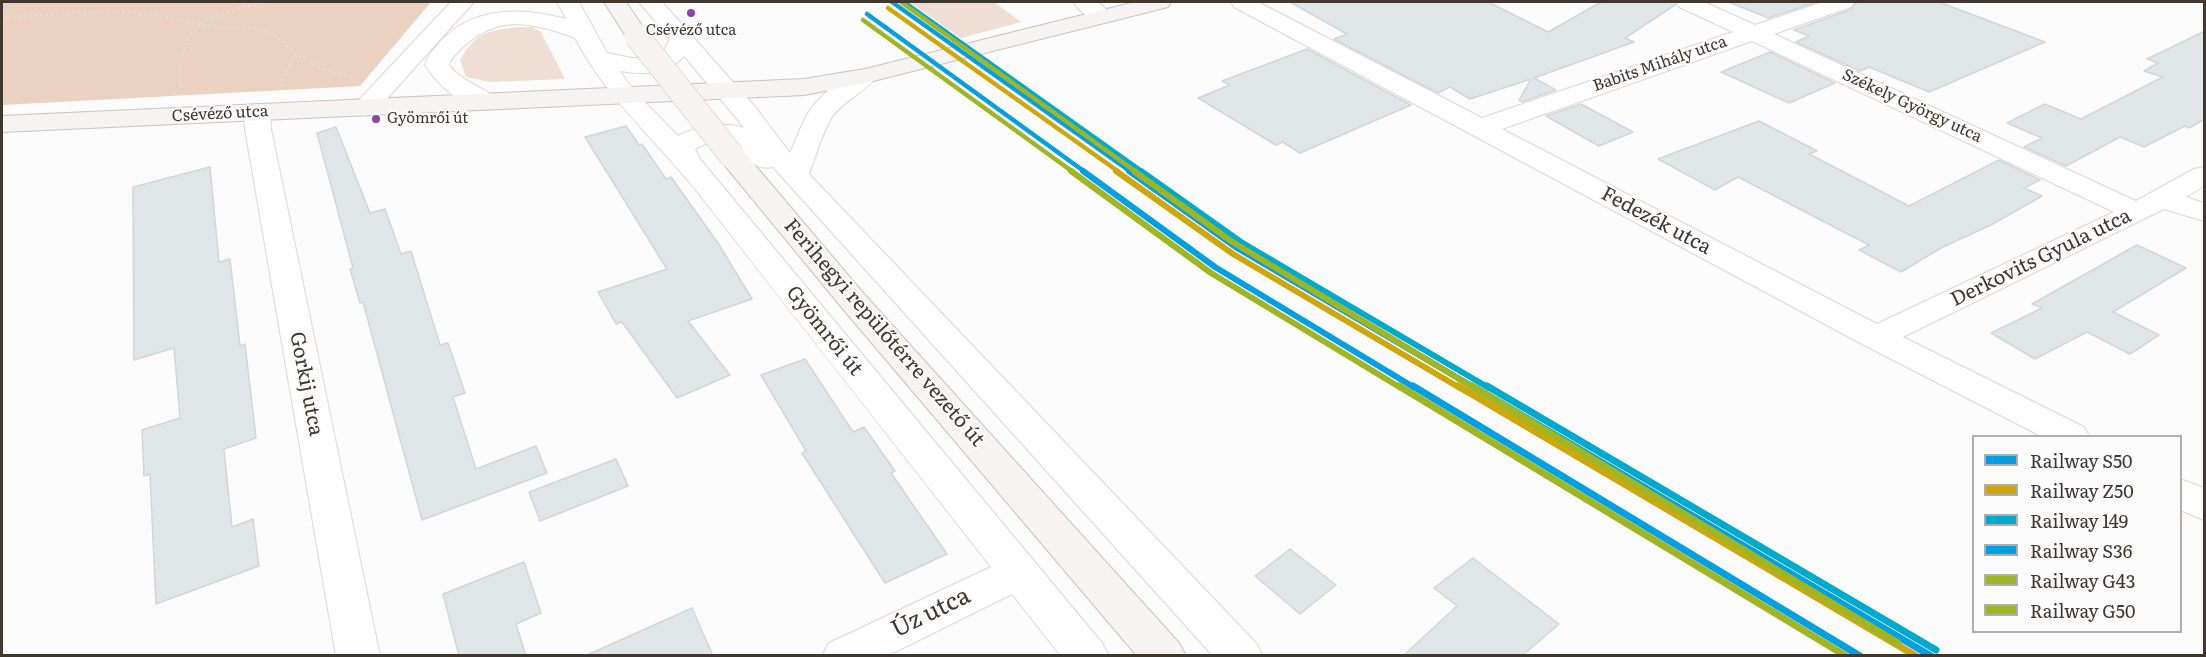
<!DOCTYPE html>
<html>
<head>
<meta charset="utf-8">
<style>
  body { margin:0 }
  #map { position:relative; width:2206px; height:657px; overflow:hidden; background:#fbfbfb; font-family:Literata,serif }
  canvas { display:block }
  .frame { position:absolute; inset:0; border:3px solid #403730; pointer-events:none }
  .legend { position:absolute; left:1972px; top:435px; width:210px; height:198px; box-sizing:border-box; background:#fbfbfb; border:2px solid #b0adaa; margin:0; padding:8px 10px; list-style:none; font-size:18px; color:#403730 }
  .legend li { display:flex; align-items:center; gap:12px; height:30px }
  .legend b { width:30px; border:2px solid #b0adaa }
</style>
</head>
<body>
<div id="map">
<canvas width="2206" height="657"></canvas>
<div class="frame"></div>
<ul class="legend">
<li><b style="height:8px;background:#00a0e3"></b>Railway S50</li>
<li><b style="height:8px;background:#cea70c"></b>Railway Z50</li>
<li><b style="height:8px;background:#00a9ce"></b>Railway 149</li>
<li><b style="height:8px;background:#00a0e3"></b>Railway S36</li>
<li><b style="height:8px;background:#9fb522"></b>Railway G43</li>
<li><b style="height:8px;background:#9fb522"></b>Railway G50</li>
</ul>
</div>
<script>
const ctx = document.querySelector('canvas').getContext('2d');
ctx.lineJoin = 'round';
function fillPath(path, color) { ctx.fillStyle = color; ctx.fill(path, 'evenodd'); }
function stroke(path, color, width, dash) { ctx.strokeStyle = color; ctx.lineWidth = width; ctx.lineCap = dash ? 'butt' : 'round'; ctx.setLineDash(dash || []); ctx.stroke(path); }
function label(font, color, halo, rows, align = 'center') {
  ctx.font = font + ' Literata,serif'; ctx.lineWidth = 4.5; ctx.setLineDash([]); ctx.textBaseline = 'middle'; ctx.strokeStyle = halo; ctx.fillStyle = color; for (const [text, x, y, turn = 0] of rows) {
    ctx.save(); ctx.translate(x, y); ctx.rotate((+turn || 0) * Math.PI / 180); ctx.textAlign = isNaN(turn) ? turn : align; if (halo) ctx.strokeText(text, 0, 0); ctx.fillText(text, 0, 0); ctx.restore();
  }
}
const green = new Path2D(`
  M909 2H994L1021 22 961 38Z
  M518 27H532L541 32 565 79 489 82 466 77 460 60C477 32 486 31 518 27Z`);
const forest = new Path2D(`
  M2 2H431L360 86 2 105Z`);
const building = new Path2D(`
  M1290 2H1488L1548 32 1601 2H1674L1675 5 1625 38 1634 42 1534 78 1556 90 1522 102 1519 100 1531 79 1470 99 1450 87 1438 93 1334 39 1347 34Z
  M1729 2H1817L1768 18Z
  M1856 2H1939L2045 42 1929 92 1869 67 1860 71 1796 42 1809 36 1794 30 1852 9Z
  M2205 31V119L2189 128 2185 126 2144 147 2120 137 2066 166 2024 147 2042 138 2007 123 2045 104 2081 119 2163 77 2144 71 2158 63 2147 59Z
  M1307 49 1411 105 1300 153 1283 142 1276 145 1198 98 1230 85 1222 81Z
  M1770 52 1835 83 1789 103 1721 72Z
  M1581 104 1633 132 1599 146 1546 116Z
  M1759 121 1817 151 1809 154 1909 206 1999 160 2040 180 2024 188 2042 196 1991 225 1941 248 1901 272 1859 250 1869 245 1738 177 1715 190 1658 159Z
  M626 126 639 145 642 144 666 179 671 177 718 243 752 299 688 321 730 375 677 398 622 322 616 324 598 292 667 269 585 137Z
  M336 127 370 213 385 209 401 254 411 251 440 345 448 343 465 393 453 397 476 469 536 446 547 473 422 520 363 302 360 303 350 269 353 268 317 133Z
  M210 167 219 262 230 259 240 346 245 344 256 438 224 449 232 527 253 519 259 566 156 604 150 474 144 476 142 430 180 418 174 348 134 360 133 187Z
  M2137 245 2186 268 2113 312 2159 335 2130 354 2087 332 2035 359 1991 333 2042 308 2032 304Z
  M805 359 853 432 864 427 895 471 891 473 947 554 885 583 802 453 806 451 761 375Z
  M616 459 628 486 540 521 529 492Z
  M1290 549 1336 585 1300 614 1255 576Z
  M1473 558 1559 624 1522 656H1403L1457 606 1434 588Z
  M524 562 541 613 516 624 526 656H459L443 594Z
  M692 608 713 656H585Z`);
const path = new Path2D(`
  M2 18 60 13 125 12 154 14 211 27 258 29 276 36 297 55 323 69 354 77
  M484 69 516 44
  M281 86 284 72 297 55
  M181 88C173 23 216 12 268 2`);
const minor = new Path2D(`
  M451 2H474L374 113 365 116 356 113 352 108 356 103Z
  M557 2H579L607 53 632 58H651L664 50 670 39 639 2H662L756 108 790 153C796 140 801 125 808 113 820 95 852 65 874 71L877 76C866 92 844 100 832 117 822 133 816 156 809 174L1256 643 1263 656H1213L773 167C754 172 739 152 727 141L709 142 695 149 700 159 1102 643 1109 656H1061L1012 594 887 656H822L829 643 991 567C894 443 796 319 699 194 657 141 607 99 575 38 523 18 488 15 450 61L449 65C464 84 490 89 500 102L496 107C468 114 439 87 425 65 427 56 434 49 440 42 473 6 522 7 566 19ZM684 56 738 120 744 128C723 121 697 126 678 136L634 91 620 71C642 75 668 75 684 56Z
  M1073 2H1098L1114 16 1111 21C1096 24 1081 14 1073 2Z
  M1231 2H1258L1482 118 1733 32 1679 7 1676 2H1704L1755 25 1823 2H1854L1851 7 1774 34 2136 201 2194 169 2204 167V186L2186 197 2204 203V221L2164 209 1903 337 2084 427 2089 436H2041L1864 345 1234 7ZM1752 41 2114 212 1877 324 1502 129Z
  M257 104 266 107 270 112 271 129 380 656H336L245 129 244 112 248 107Z
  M2180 479 2204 488V520L2180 510Z`);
const major = new Path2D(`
  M604 2H626L649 36 645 41 637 43 629 41Z
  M1135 2H1171L1168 7 865 83 804 95 2 132V116L804 79 865 69Z
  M732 148 742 150 865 295 1179 643 1186 656H1137L843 309 722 162 718 156 722 150Z`);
const majorBridge = new Path2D(`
  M637 36 732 156`);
const rail1Far2 = new Path2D(`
  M892 2 1131 172`);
const rail1Far1 = new Path2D(`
  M1129 171 1237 248 1475 388`);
const rail1 = new Path2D(`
  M1472 386 1931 656`);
const rail2Far2 = new Path2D(`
  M888 8 1119 172`);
const rail2Far1 = new Path2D(`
  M1116 171 1233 254 1460 388`);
const rail2 = new Path2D(`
  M1458 386 1916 656`);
const rail3Far2 = new Path2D(`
  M904 2 1143 172`);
const rail3Far1 = new Path2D(`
  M1141 171 1241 242 1489 388`);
const rail3 = new Path2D(`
  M1487 386 1936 650`);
const rail4Far2 = new Path2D(`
  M867 14 1085 172`);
const rail4Far1 = new Path2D(`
  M1083 171 1215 267 1415 388`);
const rail4 = new Path2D(`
  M1413 386 1860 656`);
const rail5Far2 = new Path2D(`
  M901 2 1136 172`);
const rail5Far1 = new Path2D(`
  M1134 171 1231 241 1474 388`);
const rail5 = new Path2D(`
  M1472 386 1898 643`);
const rail6Far2 = new Path2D(`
  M863 20 1073 172`);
const rail6Far1 = new Path2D(`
  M1071 171 1211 273 1401 388`);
const rail6 = new Path2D(`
  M1399 386 1846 656`);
const markers = [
  [691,13,5,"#8e44ad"],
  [376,119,5,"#8e44ad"]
];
const farBusnames = [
  ["Csévéző utca",691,31],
  ["Gyömrői út",387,119,"left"]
];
const farStreetnames = [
  ["Babits Mihály utca",1660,64,-19],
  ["Székely György utca",1912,106,25],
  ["Csévéző utca",220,114,-3]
];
const streetNames = [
  ["Fedezék utca",1656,221,28],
  ["Derkovits Gyula utca",2041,258,-26],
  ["Gyömrői út",824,331,51],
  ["Ferihegyi repülőtérre vezető út",884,333,49],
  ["Gorkij utca",306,384,79]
];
const nearStreetnames = [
  ["Úz utca",931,613,-26]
];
fillPath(green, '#eeded3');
fillPath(forest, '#ebd2c0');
fillPath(building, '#e0e5e7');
stroke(building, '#d2d6da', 1.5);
stroke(minor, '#ddd8d5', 2);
stroke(major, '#cbc4bf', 2);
stroke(path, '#e0e0df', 3, [1.5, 4]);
fillPath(minor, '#fefefe');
fillPath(major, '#f7f3f2');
stroke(majorBridge, '#cbc4bf', 26, []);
stroke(majorBridge, '#f7f3f2', 25);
stroke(rail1Far2, '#00a0e3', 4.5);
stroke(rail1Far1, '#00a0e3', 6);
stroke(rail1, '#00a0e3', 7);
stroke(rail2Far2, '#cea70c', 4.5);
stroke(rail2Far1, '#cea70c', 6);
stroke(rail2, '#cea70c', 7);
stroke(rail3Far2, '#00a9ce', 4.5);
stroke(rail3Far1, '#00a9ce', 6);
stroke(rail3, '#00a9ce', 7);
stroke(rail4Far2, '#00a0e3', 4.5);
stroke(rail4Far1, '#00a0e3', 6);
stroke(rail4, '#00a0e3', 7);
stroke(rail5Far2, '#9fb522', 4.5);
stroke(rail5Far1, '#9fb522', 6);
stroke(rail5, '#9fb522', 7);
stroke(rail6Far2, '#9fb522', 4.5);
stroke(rail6Far1, '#9fb522', 6);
stroke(rail6, '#9fb522', 7);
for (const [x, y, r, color] of markers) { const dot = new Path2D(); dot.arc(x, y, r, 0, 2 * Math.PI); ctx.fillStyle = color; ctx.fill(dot); stroke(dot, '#fbfbfb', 2); }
label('15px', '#403730', '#fbfbfb', farBusnames);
label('16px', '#403730', '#fbfbfb', farStreetnames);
label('20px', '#403730', '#fbfbfb', streetNames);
label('24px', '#403730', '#fbfbfb', nearStreetnames);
</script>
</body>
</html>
